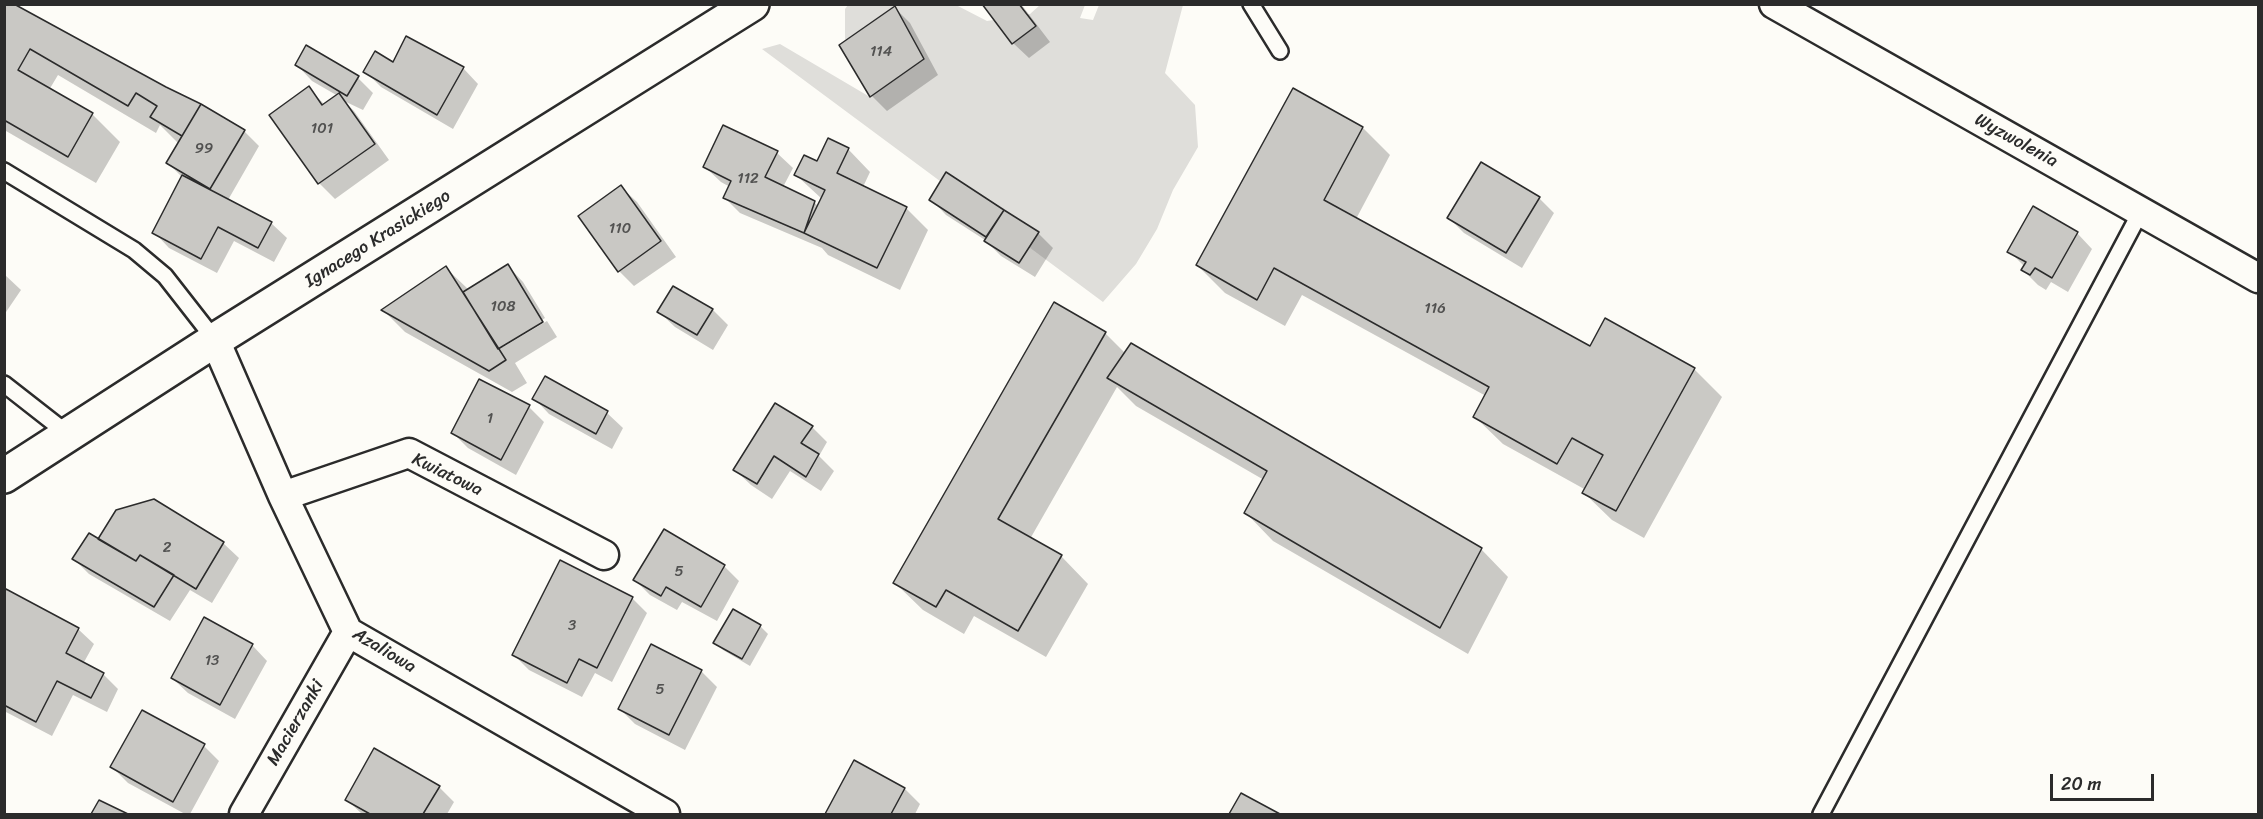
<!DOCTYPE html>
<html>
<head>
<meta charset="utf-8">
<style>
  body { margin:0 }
  #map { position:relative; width:2263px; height:819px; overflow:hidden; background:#fdfcf7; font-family:Sriracha,sans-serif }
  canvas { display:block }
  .frame { position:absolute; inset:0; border:6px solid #2b2b2b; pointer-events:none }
  .scale { position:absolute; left:2050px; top:774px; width:104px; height:27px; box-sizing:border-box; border:3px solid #2b2b2b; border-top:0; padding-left:8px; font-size:18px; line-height:21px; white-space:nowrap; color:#2b2b2b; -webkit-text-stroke:4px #fdfcf7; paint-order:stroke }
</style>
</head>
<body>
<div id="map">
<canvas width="2263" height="819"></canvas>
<div class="frame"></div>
<div class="scale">20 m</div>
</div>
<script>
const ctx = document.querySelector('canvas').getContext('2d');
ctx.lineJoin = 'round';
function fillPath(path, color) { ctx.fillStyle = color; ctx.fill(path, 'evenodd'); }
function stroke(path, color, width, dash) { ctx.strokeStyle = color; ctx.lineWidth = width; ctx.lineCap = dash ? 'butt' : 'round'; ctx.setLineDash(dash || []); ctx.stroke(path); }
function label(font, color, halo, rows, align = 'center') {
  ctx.font = font + ' Sriracha,sans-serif'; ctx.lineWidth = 5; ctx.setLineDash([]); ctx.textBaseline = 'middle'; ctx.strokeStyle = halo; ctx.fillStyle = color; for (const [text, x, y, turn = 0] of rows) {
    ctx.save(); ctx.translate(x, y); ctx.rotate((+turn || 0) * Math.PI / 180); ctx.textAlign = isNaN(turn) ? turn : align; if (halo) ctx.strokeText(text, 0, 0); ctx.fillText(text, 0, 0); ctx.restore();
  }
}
const green = new Path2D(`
  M848 5H956L987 21 1030 14 1040 5H1085L1080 18 1093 20 1099 5H1183L1165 73 1195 105 1198 147 1173 190 1157 229 1136 264 1103 302 762 49 780 44 870 97 923 59 895 6 845 40V9Z`);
const shadow = new Path2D(`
  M4 4 200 105 244 131 259 146 228 200 271 223 287 238 274 262 234 241 217 273 169 248 154 232 183 178 168 163 179 144 160 125 156 133 58 75 49 90 92 114 120 142 96 183 6 131 4 130Z
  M984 4H1021L1050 42 1029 58 1013 43Z
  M895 8 910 23 938 75 887 111 872 96Z
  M394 64 463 68 478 84 453 129 381 87 365 71Z
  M297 65 358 78 373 93 363 110 344 101 354 111 389 160 335 199 319 183 271 115 308 88 325 105 338 96 312 81Z
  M724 127 777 153 793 168 783 187 814 202 819 207 822 199 796 175 848 149 870 172 863 187 906 208 928 230 900 290 828 255 822 248 740 213 725 198 730 187 721 182 705 167Z
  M1363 128 1390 155 1356 219 1590 348 1694 369 1722 397 1644 538 1612 520 1584 493 1586 490 1503 444 1475 417 1486 396 1302 295 1285 326 1225 293 1197 265Z
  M947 174 1038 233 1053 248 1035 277 1001 256 985 240 946 215 931 199Z
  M621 187 637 202 676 257 634 286 619 271Z
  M1539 198 1554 213 1522 268 1464 233 1449 218Z
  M2077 233 2092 249 2068 292 2051 282 2046 290 2038 285 2023 270 2025 267 2009 251Z
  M508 266 523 282 545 318 503 344V347L547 321 557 337 515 363 527 383 512 392 405 332 383 310 446 268 469 290Z
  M4 274 21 290 4 315Z
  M673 288 713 310 728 325 713 350 675 327 659 312Z
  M1105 333 1126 354 1481 549 1508 577 1468 654 1273 541 1246 513 1264 480 1136 406 1117 387 1030 539 1061 556 1088 584 1046 657 974 616 964 634 923 610 895 583Z
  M546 378 607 413 623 428 612 449 549 414 534 398Z
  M529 407 544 422 516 475 468 448 453 433Z
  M812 427 827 442 819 456 834 471 821 491 790 471 772 499 751 485 735 470Z
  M99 541 223 543 239 558 212 603 190 590 170 621 89 574 74 559Z
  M724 566 739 581 717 621 682 602 677 610 650 595 635 580Z
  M4 596 78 629 94 644 83 664 103 674 118 689 107 712 73 695 52 736 4 711Z
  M632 598 647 613 612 682 595 673 582 697 529 670 514 655Z
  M733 611 760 626 768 634 750 666 723 650 715 642Z
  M252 645 267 661 235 719 188 693 172 678Z
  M652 646 702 672 717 687 685 750 635 724 620 709Z
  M204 746 219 761 190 814H185L128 783 112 767Z
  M855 762 905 789 920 804 915 814H827Z
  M439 787 454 802 447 814H362L347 800Z
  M1241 795 1277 814H1231Z`);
const building = new Path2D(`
  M4 4H14L166 87 201 104 182 136 150 117 157 106 136 93 128 106 30 49 18 70 93 113 68 157 4 120Z
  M982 4H1019L1036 26 1012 44Z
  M895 6 924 59 870 97 839 45Z
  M406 36 464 67 437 115 363 72 375 51 393 62Z
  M306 45 359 76 347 96 295 65Z
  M309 86 322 105 339 93 375 144 318 184 269 115Z
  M1293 88 1363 127 1324 200 1590 346 1605 318 1695 368 1616 511 1582 493 1603 455 1572 438 1557 464 1473 417 1489 387 1274 268 1257 300 1196 265Z
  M201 104 245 130 210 189 166 163Z
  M723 125 778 151 765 177 815 201 804 233 723 198 731 181 703 167Z
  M828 138 849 148 837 173 907 207 877 268 804 233 825 190 794 175 804 155 817 161Z
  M1481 162 1540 197 1506 253 1447 218Z
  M946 172 1004 210 986 237 929 200Z
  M182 175 272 222 258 248 218 227 201 259 152 233Z
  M621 185 661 241 618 272 578 216Z
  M2033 206 2078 232 2052 278 2035 268 2030 275 2021 270 2026 262 2007 252Z
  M1004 210 1039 232 1019 263 984 241Z
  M508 264 543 322 498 349 463 292Z
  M446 266 506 360 489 371 381 310Z
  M673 286 713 309 697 335 657 312Z
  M1054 302 1106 332 998 519 1062 555 1018 631 946 590 936 607 893 583Z
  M1131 343 1482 548 1440 628 1244 513 1267 471 1107 378Z
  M545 376 608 411 596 434 532 399Z
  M479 379 530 405 501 460 451 433Z
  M775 403 813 426 801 443 819 454 806 477 774 456 757 484 733 470Z
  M154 499 224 542 196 589 140 555 136 561 98 539 116 510Z
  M664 529 725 565 701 607 666 587 661 596 633 580Z
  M89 533 136 561 140 555 174 575 154 607 72 559Z
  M560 560 633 597 597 668 579 659 567 683 512 655Z
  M6 589 79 628 66 653 104 673 91 698 57 681 36 722 4 705V593Z
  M733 609 761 625 742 659 713 643Z
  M204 617 253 644 220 705 171 678Z
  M651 644 702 670 669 735 618 709Z
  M142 710 205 744 173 802 110 767Z
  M374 748 440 786 423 814H370L345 800Z
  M854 760 905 788 891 814H825Z
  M1241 793 1280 814H1229Z
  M99 800 128 814H91Z`);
const service = new Path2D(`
  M1251 4 1280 51
  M4 171 134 250 165 276 215 340
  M4 384 68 434
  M1821 814 2141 211`);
const minor = new Path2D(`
  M1774 4 2258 278
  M215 340 283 496 348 632 665 814
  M283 496 409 453 604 555
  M244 814 348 632`);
const tertiary = new Path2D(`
  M4 476 215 340 752 4`);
const numberNames = [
  ["114",881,52],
  ["101",322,129],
  ["99",204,149],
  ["112",748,179],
  ["110",620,229],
  ["108",503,307],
  ["116",1435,309],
  ["1",490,419],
  ["2",167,548],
  ["5",679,572],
  ["3",572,626],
  ["13",212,661],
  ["5",660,690]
];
const streetNames = [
  ["Wyzwolenia",2016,141,29],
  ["Ignacego Krasickiego",378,239,-32],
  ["Kwiatowa",447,475,26],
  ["Azaliowa",384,651,31],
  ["Macierzanki",296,723,-60]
];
fillPath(green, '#dfdeda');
fillPath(shadow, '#0003');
fillPath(building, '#c9c8c4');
stroke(building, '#2b2b2b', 1.5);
stroke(service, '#2b2b2b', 20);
stroke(minor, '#2b2b2b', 33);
stroke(tertiary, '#2b2b2b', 38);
stroke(service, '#fdfcf7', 15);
stroke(minor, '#fdfcf7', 28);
stroke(tertiary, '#fdfcf7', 33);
label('15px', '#525251', null, numberNames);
label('18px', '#2b2b2b', '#fdfcf7', streetNames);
</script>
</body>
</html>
